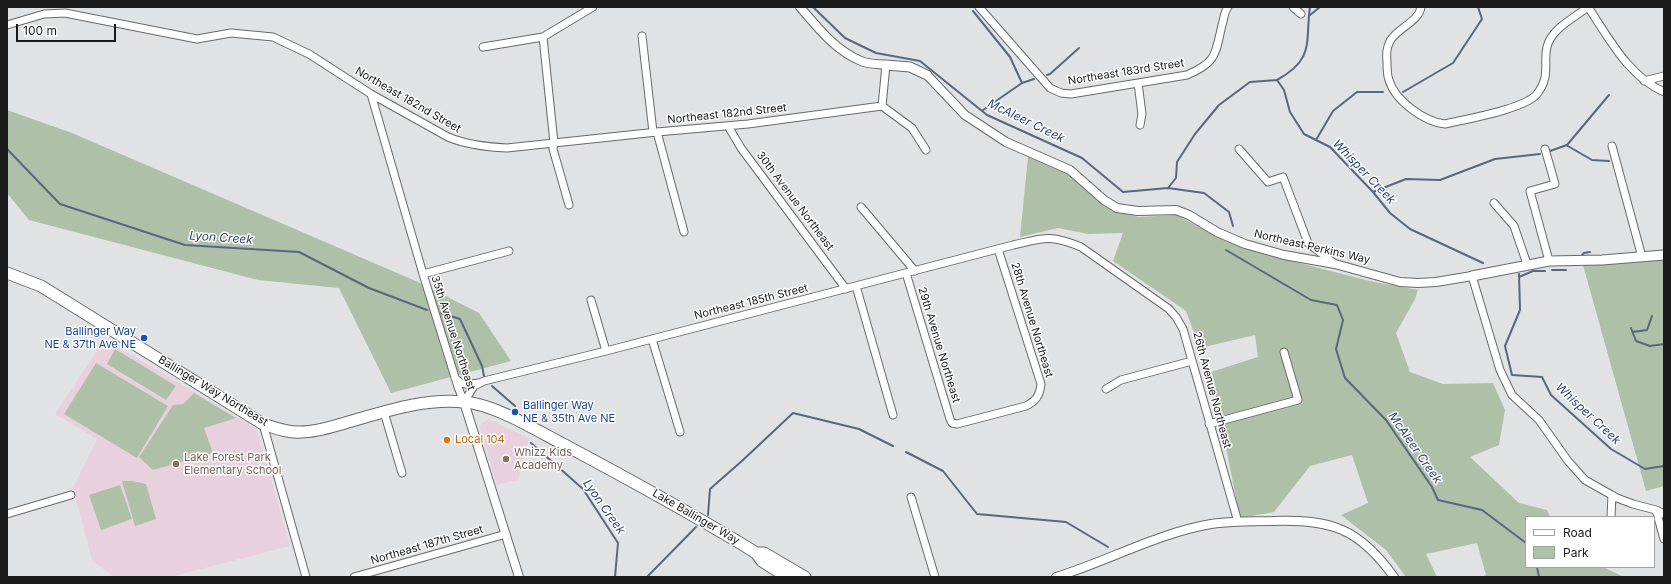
<!DOCTYPE html>
<html>
<head>
<meta charset="utf-8">
<style>
  body { margin:0 }
  #map { position:relative; width:1671px; height:584px; overflow:hidden; background:#e1e2e4; font-family:Inter,sans-serif }
  canvas { display:block }
  .frame { position:absolute; inset:0; border:8px solid #19191a; pointer-events:none }
  .legend { position:absolute; left:1525px; top:516px; width:130px; height:52px; box-sizing:border-box; background:#fff; border:1px solid #a3a3a3; margin:0; padding:5px 7px; list-style:none; font-size:12px; color:#19191a }
  .legend li { display:flex; align-items:center; gap:8px; height:20px }
  .legend b { width:20px; border:1px solid #a3a3a3 }
  .scale { position:absolute; left:16px; top:24px; width:100px; height:18px; box-sizing:border-box; border:2px solid #19191a; border-top:0; padding-left:5px; font-size:12px; line-height:14px; white-space:nowrap; color:#19191a; -webkit-text-stroke:3px #fff; paint-order:stroke }
</style>
</head>
<body>
<div id="map">
<canvas width="1671" height="584"></canvas>
<div class="frame"></div>
<ul class="legend">
<li><b style="height:5px;background:#fff"></b>Road</li>
<li><b style="height:11px;background:#aec0a8"></b>Park</li>
</ul>
<div class="scale">100 m</div>
</div>
<script>
const ctx = document.querySelector('canvas').getContext('2d');
ctx.lineJoin = 'round';
function fillPath(path, color) { ctx.fillStyle = color; ctx.fill(path, 'evenodd'); }
function stroke(path, color, width, dash) { ctx.strokeStyle = color; ctx.lineWidth = width; ctx.lineCap = dash ? 'butt' : 'round'; ctx.setLineDash(dash || []); ctx.stroke(path); }
function label(font, color, halo, rows, align = 'center') {
  ctx.font = font + ' Inter,sans-serif'; ctx.lineWidth = 3; ctx.setLineDash([]); ctx.textBaseline = 'middle'; ctx.strokeStyle = halo; ctx.fillStyle = color; for (const [text, x, y, turn = 0] of rows) {
    ctx.save(); ctx.translate(x, y); ctx.rotate((+turn || 0) * Math.PI / 180); ctx.textAlign = isNaN(turn) ? turn : align; if (halo) ctx.strokeText(text, 0, 0); ctx.fillText(text, 0, 0); ctx.restore();
  }
}
const education = new Path2D(`
  M105 339 257 429 290 546 170 577H114L92 560 73 488 97 439 55 414Z
  M488 419 529 438 518 480 497 485 479 426Z`);
const green = new Path2D(`
  M7 110 72 133 418 282 479 313 511 361 391 393 339 288 258 280 29 220 7 193Z
  M1028 157 1072 176 1105 207 1138 217 1176 215 1211 233 1248 250 1374 282 1418 290 1415 299 1396 333 1410 372 1443 384 1493 383 1505 410 1499 445 1470 457 1519 503 1547 510 1550 517H1526V567H1603L1624 577H1482L1486 575 1477 543 1426 554 1437 577H1406L1386 550 1341 515 1368 503 1352 455 1310 466 1274 512 1240 518 1211 372 1258 357 1255 335 1200 348 1186 311 1113 261 1123 233 1088 234 1058 228 1020 237Z
  M1664 260V486L1646 491 1583 265Z
  M115 349 176 386 166 400 107 364Z
  M96 363 168 406 137 458 64 414Z
  M194 393 236 418 204 428 213 453 153 470 139 457 173 405 183 404Z
  M122 481H132L146 484 156 519 135 526Z
  M120 485 132 519 101 530 89 495Z`);
const stream = new Path2D(`
  M813 7 845 38 876 53 920 61 987 115 1082 158 1123 192 1168 188 1204 193 1229 212 1233 226
  M973 11 1010 57 1022 83
  M1310 15 1320 7
  M1047 75 1050 74 1079 48
  M1277 80C1315 59 1305 43 1310 7
  M1403 92 1453 63 1482 19 1478 7
  M983 110 1022 83 1034 79
  M1316 140 1333 111 1357 92H1383
  M1566 145 1592 160 1609 161
  M7 149 60 204 185 245 299 252 369 288 427 310
  M1550 151 1567 145 1609 95
  M1168 188 1176 178 1177 162 1195 134 1219 105 1250 82 1277 80 1284 90 1290 112 1304 134 1330 147 1373 192 1390 213 1410 229 1483 263
  M1373 192 1406 179 1440 180 1495 159 1540 154
  M1226 250 1311 300 1337 305 1343 320 1336 349 1345 378 1386 420 1432 487 1438 500 1482 510 1526 543
  M1582 255 1584 253 1590 252
  M1552 270H1566
  M1519 274 1520 310 1505 346 1512 375 1542 377 1551 395 1611 449 1645 469 1664 466
  M1519 277 1533 271H1545
  M441 313 460 319 482 366 484 376
  M1631 328 1636 341 1650 346 1664 344
  M1633 332 1647 330 1652 316
  M492 386 515 406
  M531 443 583 489 618 543 615 577
  M906 452 943 471 977 514 1066 522 1108 547
  M708 515 710 489 743 460 793 413 859 429 893 446
  M1537 567 1539 577
  M647 577 696 527`);
const minor = new Path2D(`
  M979 7 1050 88 1061 93 1071 94 1187 75C1217 62 1215 55 1222 25 1224 19 1224 12 1228 7
  M1293 7 1301 14
  M1421 7C1419 22 1397 28 1390 41 1387 47 1386 55 1387 62 1387 68 1387 75 1389 80 1395 101 1425 122 1445 124 1466 119 1525 109 1537 94 1551 76 1543 64 1547 47 1551 29 1574 18 1588 7
  M1588 7C1609 38 1628 76 1664 92
  M7 25 44 14 65 13 197 39 231 33 273 37 309 54 371 94 448 137C467 145 486 147 507 148L657 132 748 124 882 106
  M642 36 653 132
  M543 37 554 143 553 149 569 205
  M483 47 543 37 593 7
  M1644 81 1664 76
  M1138 83 1142 114 1140 125
  M371 94 423 274 458 387 464 402
  M882 106 912 128 926 150
  M882 106 886 65
  M728 126 741 148 846 289
  M657 132 684 232
  M1612 146 1642 257
  M1239 149 1268 182 1283 177 1308 243 1335 264
  M1545 149 1555 184 1530 191 1549 261
  M1494 203 1514 226 1527 264
  M861 207 915 271
  M906 273 950 419 952 423 957 424 1026 406C1036 401 1040 395 1041 384L998 249
  M423 274 509 251
  M1472 276 1500 370 1512 395 1539 420 1568 461 1585 480 1617 498 1633 504 1656 510 1664 514
  M856 286 893 415
  M591 300 606 351
  M652 339 680 432
  M455 378C462 386 469 384 478 383
  M1106 389 1121 380 1192 361
  M464 402 474 386 484 381 606 351 1013 245C1044 238 1050 234 1081 247L1169 309 1176 317 1183 329 1238 522
  M384 412 402 473
  M263 424 306 577
  M1209 424 1298 400 1284 352
  M911 497 935 577
  M1656 510 1664 539
  M7 514 71 495
  M1611 517 1612 495
  M354 577 506 534`);
const tertiary = new Path2D(`
  M800 7C818 28 835 50 861 61 868 64 878 64 886 65
  M927 75 965 115 1006 142 1070 170 1104 200 1117 208 1138 211 1176 210 1189 215 1217 232 1245 244 1284 255 1335 264 1400 282 1418 283 1436 282 1472 276
  M464 402 519 577
  M1056 577C1108 561 1158 533 1211 524 1231 521 1252 521 1272 521 1331 519 1359 528 1394 577`);
const secondary = new Path2D(`
  M886 65 910 67 927 75
  M1472 276 1549 261 1602 260 1664 255`);
const primary = new Path2D(`
  M7 273 41 286 263 424C275 428 288 433 301 432 316 432 331 427 345 423 384 412 423 398 464 402 494 404 534 429 561 443 623 476 685 510 745 546L756 553 762 561 787 577
  M756 553H764L805 577`);
const markers = [
  [144,338,4,"#1a4fb4"],
  [515,412,4,"#1a4fb4"],
  [447,440,4,"#e8710a"],
  [506,459,4,"#8d6e63"],
  [176,464,4,"#8d6e63"]
];
const streetNames = [
  ["Northeast 183rd Street",1126,72,-9],
  ["Northeast 182nd Street",408,100,30],
  ["Northeast 182nd Street",727,114,-6],
  ["30th Avenue Northeast",795,201,53],
  ["Northeast Perkins Way",1312,247,13],
  ["Northeast 185th Street",751,302,-14],
  ["28th Avenue Northeast",1032,320,73],
  ["35th Avenue Northeast",453,333,72],
  ["29th Avenue Northeast",939,345,73],
  ["26th Avenue Northeast",1212,390,75],
  ["Ballinger Way Northeast",213,391,31],
  ["Lake Ballinger Way",696,517,30],
  ["Northeast 187th Street",427,545,-16]
];
const transitNames = [
  ["Ballinger Way",136,332],
  ["NE & 37th Ave NE",136,345],
  ["Ballinger Way",523,406,"left"],
  ["NE & 35th Ave NE",523,419,"left"]
];
const foodNames = [
  ["Local 104",455,440]
];
const educationNames = [
  ["Whizz Kids",514,453],
  ["Academy",514,466],
  ["Lake Forest Park",184,458],
  ["Elementary School",184,471]
];
const waterNames = [
  ["McAleer Creek",1026,121,26],
  ["Whisper Creek",1364,172,46],
  ["Lyon Creek",221,238,4],
  ["Whisper Creek",1588,414,43],
  ["McAleer Creek",1415,448,55],
  ["Lyon Creek",604,507,55]
];
fillPath(education, '#e8d1dd');
fillPath(green, '#aec0a8');
stroke(stream, '#586780', 2);
stroke(minor, '#68696a', 9);
stroke(tertiary, '#68696a', 10);
stroke(secondary, '#68696a', 11);
stroke(primary, '#68696a', 13);
stroke(minor, '#fff', 7);
stroke(tertiary, '#fff', 8);
stroke(secondary, '#fff', 9);
stroke(primary, '#fff', 11);
for (const [x, y, r, color] of markers) { const dot = new Path2D(); dot.arc(x, y, r, 0, 2 * Math.PI); ctx.fillStyle = color; ctx.fill(dot); stroke(dot, '#fff', 1.5); }
label('11px', '#19191a', '#fff', streetNames);
label('11px', '#164399', '#fff', transitNames, 'right');
label('11px', '#c56008', '#fff', foodNames, 'left');
label('11px', '#785e54', '#fff', educationNames, 'left');
label('italic 12px', '#2b4676', '#fff', waterNames);
</script>
</body>
</html>
